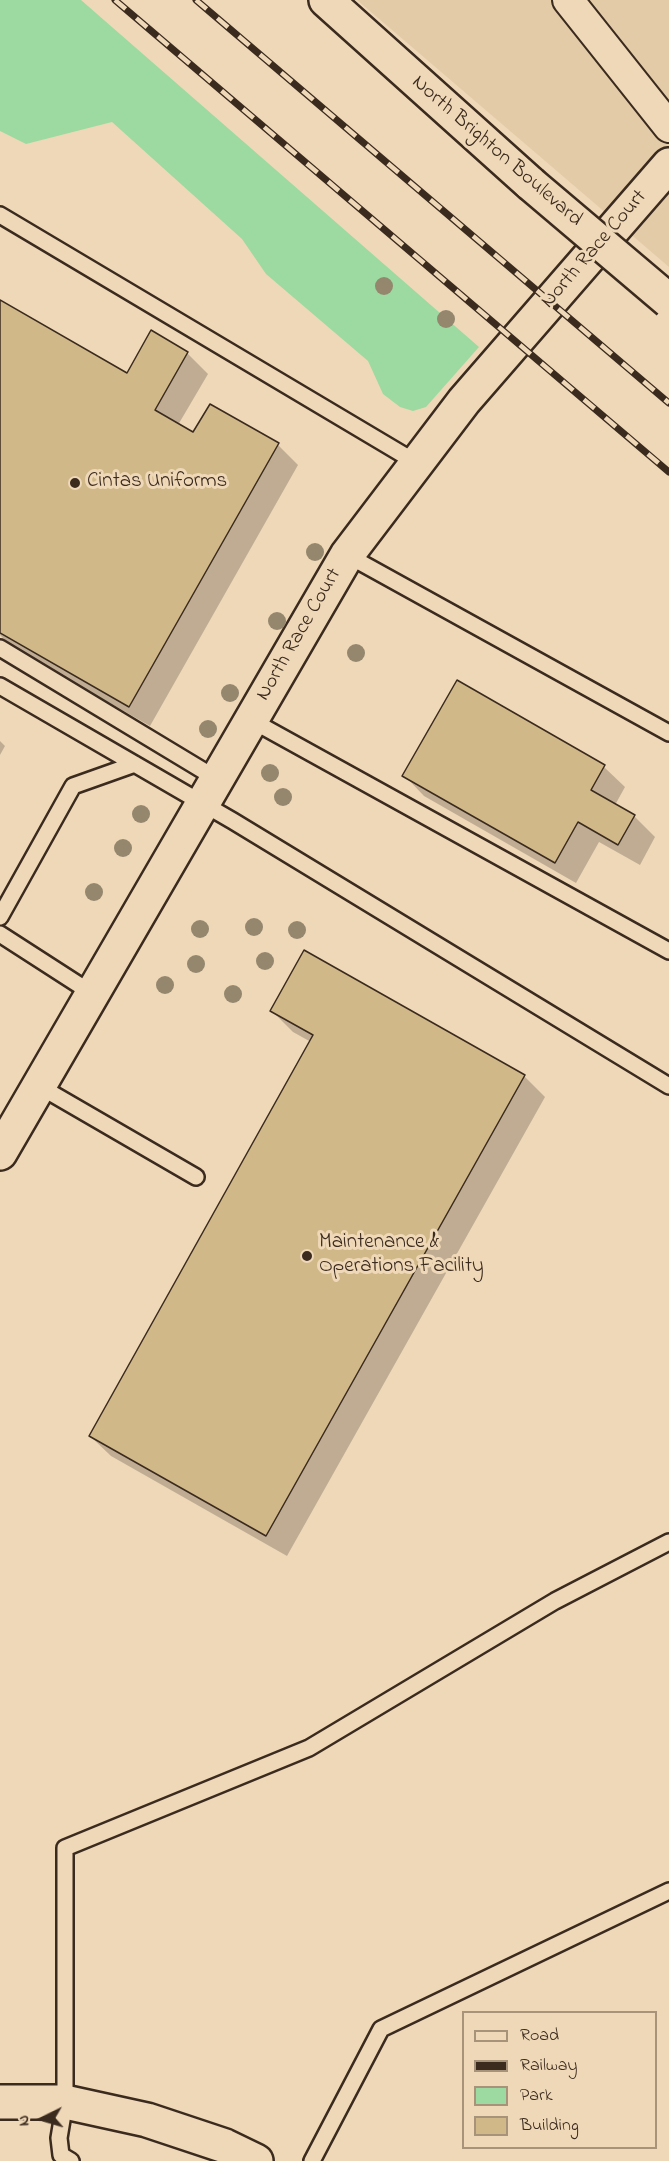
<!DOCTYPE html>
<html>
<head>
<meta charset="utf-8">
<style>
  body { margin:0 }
  #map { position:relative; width:669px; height:2161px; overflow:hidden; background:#efd8b8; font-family:"Indie Flower",sans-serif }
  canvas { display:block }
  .legend { position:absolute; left:462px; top:2011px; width:195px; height:138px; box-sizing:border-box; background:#efd8b8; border:2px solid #a7927a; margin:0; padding:8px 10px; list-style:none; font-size:18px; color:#3b2a1e }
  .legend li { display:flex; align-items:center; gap:12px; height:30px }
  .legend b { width:30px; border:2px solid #a7927a }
  .north { position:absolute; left:12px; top:2089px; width:60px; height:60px; -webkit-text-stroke:4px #efd8b8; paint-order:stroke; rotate:265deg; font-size:16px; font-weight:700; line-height:24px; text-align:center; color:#3b2a1e }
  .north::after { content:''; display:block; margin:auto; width:21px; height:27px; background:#3b2a1e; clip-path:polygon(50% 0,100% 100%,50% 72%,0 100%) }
</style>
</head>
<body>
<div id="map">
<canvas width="669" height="2161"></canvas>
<ul class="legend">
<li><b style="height:8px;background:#efd8b8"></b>Road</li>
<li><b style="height:8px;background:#3b2a1e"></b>Railway</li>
<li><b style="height:16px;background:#9ddaa1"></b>Park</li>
<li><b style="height:16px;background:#d0b889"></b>Building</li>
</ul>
<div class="north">N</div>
</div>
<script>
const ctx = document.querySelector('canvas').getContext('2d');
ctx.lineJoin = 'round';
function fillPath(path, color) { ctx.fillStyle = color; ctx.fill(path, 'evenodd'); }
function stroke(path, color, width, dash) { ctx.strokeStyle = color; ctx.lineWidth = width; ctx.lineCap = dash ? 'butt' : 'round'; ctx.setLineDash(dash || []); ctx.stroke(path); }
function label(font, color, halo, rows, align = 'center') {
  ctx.font = font + ' "Indie Flower",sans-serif'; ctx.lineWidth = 6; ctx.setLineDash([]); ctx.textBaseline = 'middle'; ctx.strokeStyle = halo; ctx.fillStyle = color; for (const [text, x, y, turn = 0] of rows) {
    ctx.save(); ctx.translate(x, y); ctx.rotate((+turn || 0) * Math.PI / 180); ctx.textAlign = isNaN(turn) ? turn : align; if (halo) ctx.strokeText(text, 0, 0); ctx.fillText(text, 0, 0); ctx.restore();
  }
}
const built = new Path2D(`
  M357 0H669V267Z`);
const green = new Path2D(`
  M0 0H81L479 347 426 407 413 411 400 407 383 394 368 361 266 274 242 239 112 122 26 144 0 131Z`);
const shadow = new Path2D(`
  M0 301 127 375 187 353 208 374 178 425 194 434 278 445 298 465 150 726 12 647 0 635Z
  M457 682 604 767 625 787 615 805 634 816 655 837 640 865 599 842 576 883 424 796 404 775Z
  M0 741 5 746 0 755Z
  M272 1011 524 1076 545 1097 287 1556 111 1456 90 1436 311 1042 293 1032Z`);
const building = new Path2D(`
  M0 300 127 373 151 330 188 352 155 410 193 432 210 404 279 443 129 707 0 633Z
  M457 680 605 765 591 790 635 815 618 845 578 822 555 863 402 776Z
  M304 950 525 1075 266 1536 89 1436 313 1035 270 1011Z`);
const service = new Path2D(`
  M0 215 417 463
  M347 555 669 733
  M0 648 217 779
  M0 686 233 821 669 1086
  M251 720 669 951
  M0 917 73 786 135 764
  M0 934 93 994
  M39 1086 196 1177
  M71 2161 61 2155 59 2138 65 2102V1848L309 1748 555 1601 669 1542
  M312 2161 381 2029 669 1891`);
const minor = new Path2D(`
  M568 0 669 127`);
const tertiary = new Path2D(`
  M0 1153 347 555 464 401 669 165
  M0 2102H65L147 2120 225 2146 256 2161`);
const secondary = new Path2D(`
  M326 0 531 184`);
const rail = new Path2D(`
  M115 0 669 472
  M196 0 669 403`);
const secondaryBridge = new Path2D(`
  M531 184 669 301`);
const trees = [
  [384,286],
  [446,319],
  [315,552],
  [277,621],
  [356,653],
  [230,693],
  [208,729],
  [270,773],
  [283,797],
  [141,814],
  [123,848],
  [94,892],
  [254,927],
  [200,929],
  [297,930],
  [265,961],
  [196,964],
  [165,985],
  [233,994]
];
const markers = [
  [75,483,6,"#3b2a1e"],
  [307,1256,6,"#3b2a1e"]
];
const streetNames = [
  ["North Brighton Boulevard",496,152,41],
  ["North Race Court",595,250,-49],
  ["North Race Court",300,635,-60]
];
const poiNames = [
  ["Cintas Uniforms",87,483],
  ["Maintenance &",319,1244],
  ["Operations Facility",319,1268]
];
fillPath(built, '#e3cba7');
fillPath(green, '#9ddaa1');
fillPath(shadow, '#0003');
fillPath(building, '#d0b889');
stroke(building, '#3b2a1e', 1.5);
stroke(service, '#3b2a1e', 20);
stroke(minor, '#3b2a1e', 34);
stroke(tertiary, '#3b2a1e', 38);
stroke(secondary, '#3b2a1e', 38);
stroke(service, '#efd8b8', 15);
stroke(minor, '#efd8b8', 30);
stroke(tertiary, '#efd8b8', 33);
stroke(secondary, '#efd8b8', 33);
stroke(rail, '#3b2a1e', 7);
stroke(rail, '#efd8b8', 4.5, [14]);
stroke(secondaryBridge, '#3b2a1e', 38, []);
stroke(secondaryBridge, '#efd8b8', 33);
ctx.fillStyle = '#94876e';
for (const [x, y] of trees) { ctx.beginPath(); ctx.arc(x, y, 9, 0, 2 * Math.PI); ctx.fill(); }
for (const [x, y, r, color] of markers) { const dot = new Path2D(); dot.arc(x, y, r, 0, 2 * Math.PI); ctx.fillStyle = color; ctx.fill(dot); stroke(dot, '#efd8b8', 2); }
label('21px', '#3b2a1e', '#efd8b8', streetNames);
label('21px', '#3b2a1e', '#efd8b8', poiNames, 'left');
</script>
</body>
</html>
